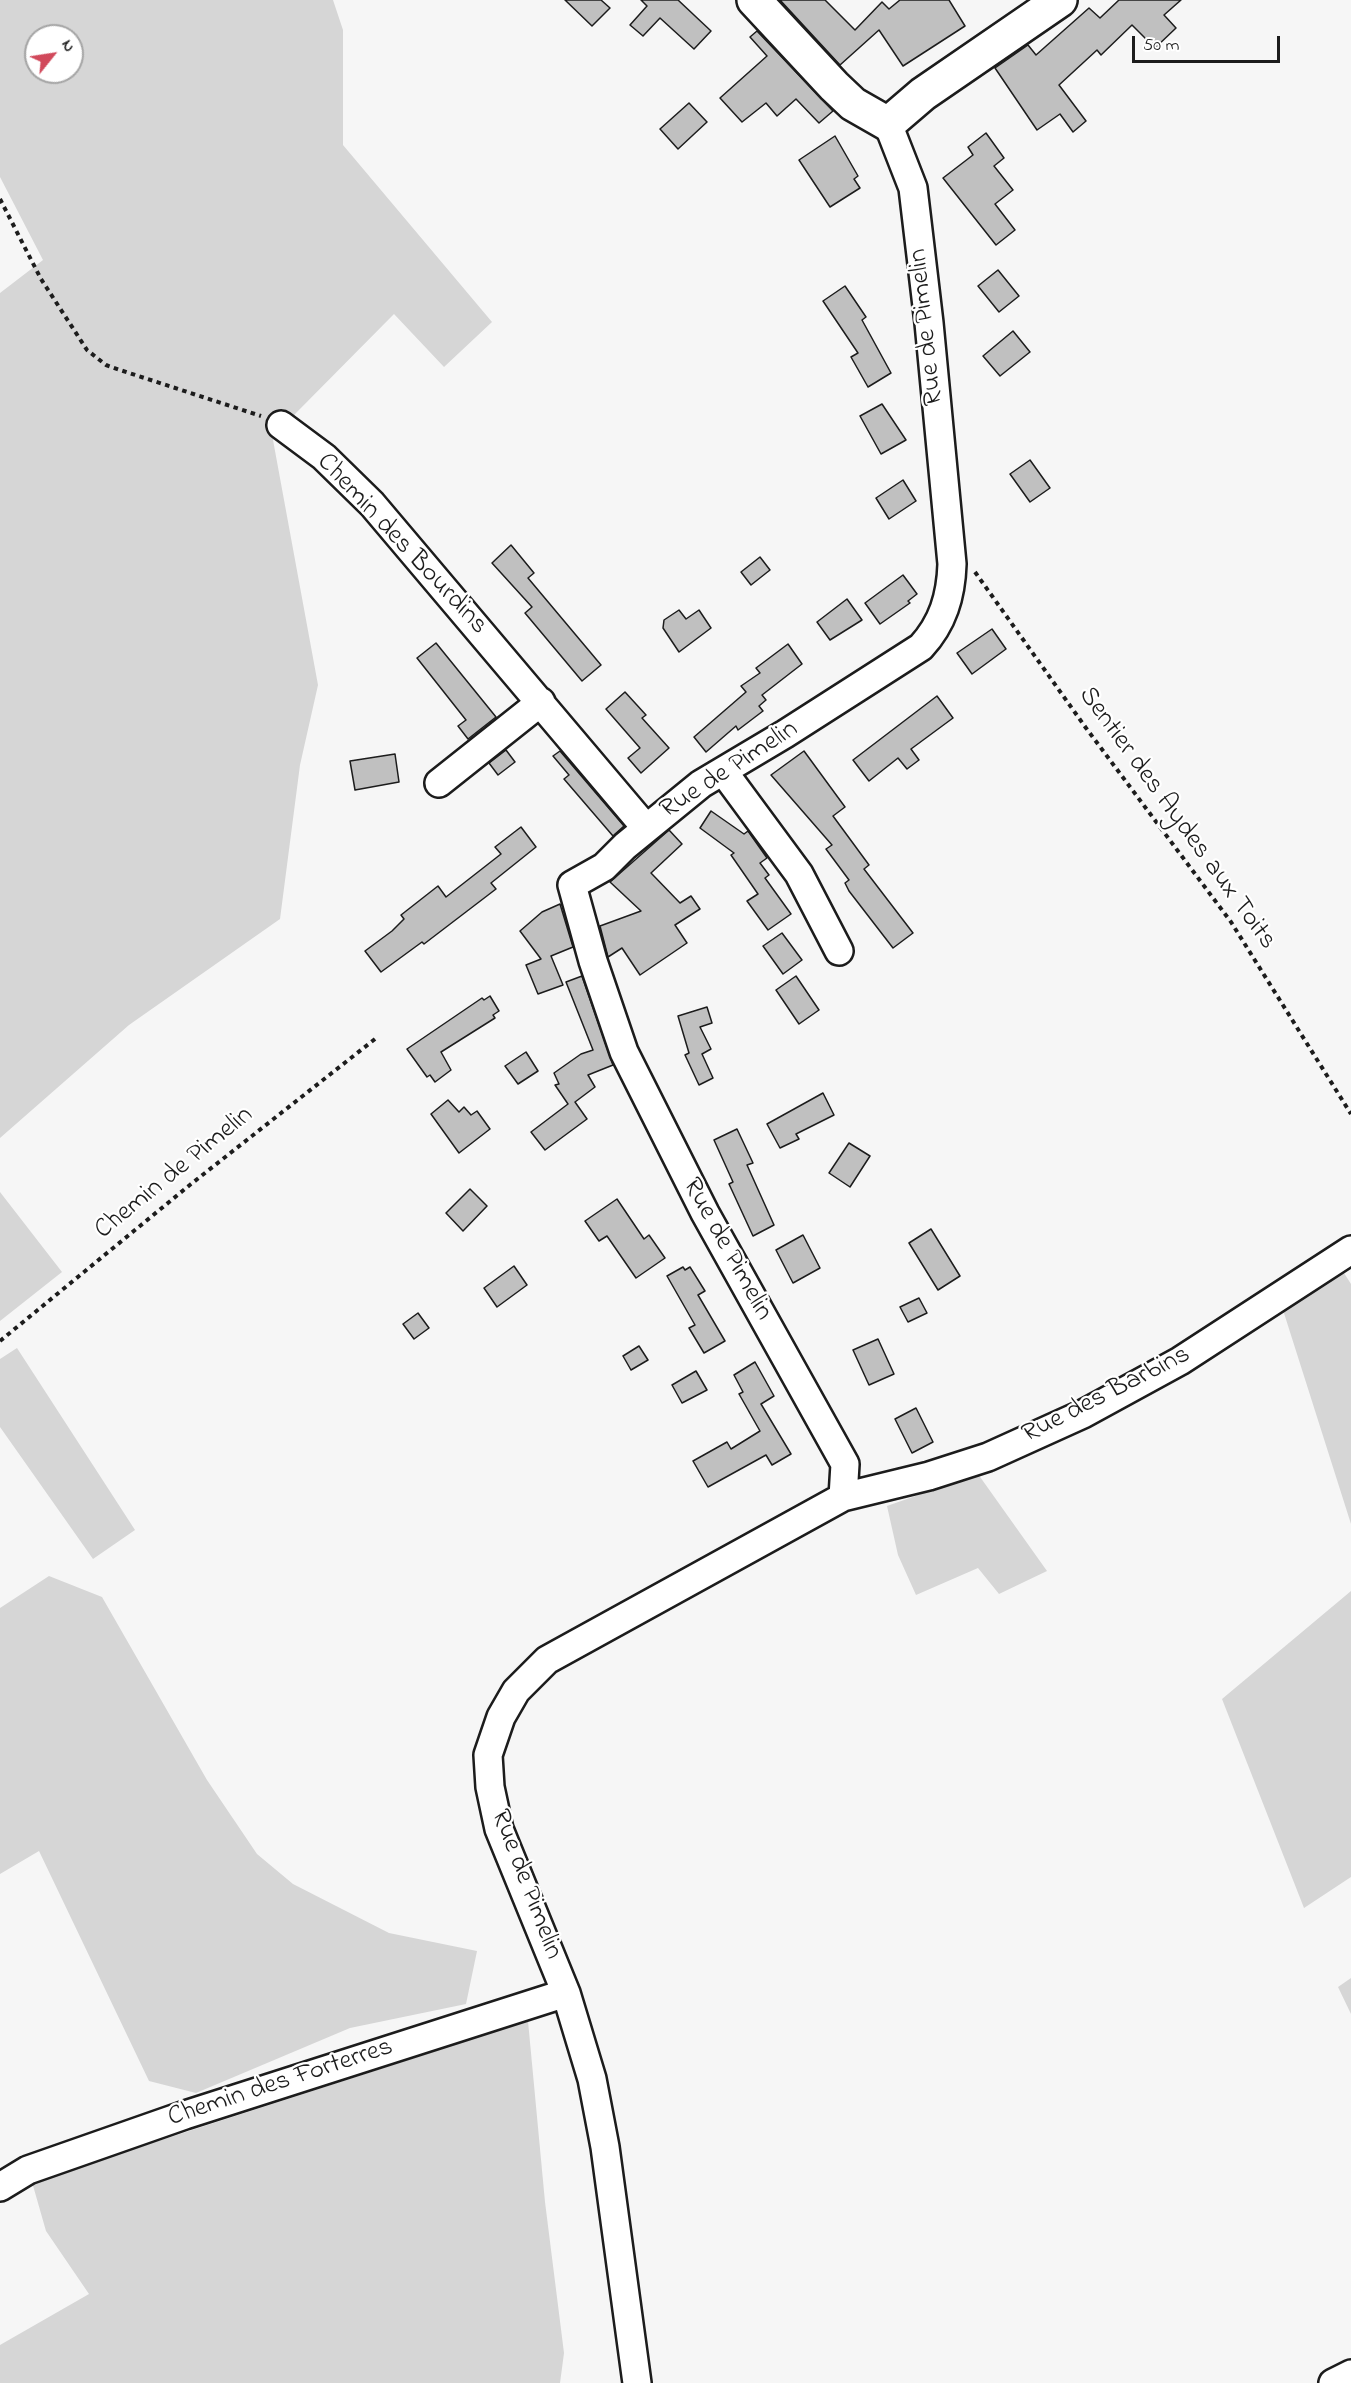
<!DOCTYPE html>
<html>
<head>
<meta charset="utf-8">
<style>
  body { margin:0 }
  #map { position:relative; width:1351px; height:2383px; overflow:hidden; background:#f6f6f6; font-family:"Indie Flower",sans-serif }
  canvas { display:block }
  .north { position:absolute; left:24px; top:24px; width:60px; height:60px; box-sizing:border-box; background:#fff; border:2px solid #a4a4a4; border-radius:50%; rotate:60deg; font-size:16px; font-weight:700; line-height:24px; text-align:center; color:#1c1c1c }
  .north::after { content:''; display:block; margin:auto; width:21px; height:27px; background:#d1495b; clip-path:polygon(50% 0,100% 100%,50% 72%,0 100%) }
  .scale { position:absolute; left:1132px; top:36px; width:148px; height:27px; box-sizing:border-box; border:3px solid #1c1c1c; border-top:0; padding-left:8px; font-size:18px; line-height:21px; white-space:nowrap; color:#1c1c1c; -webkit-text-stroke:4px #fff; paint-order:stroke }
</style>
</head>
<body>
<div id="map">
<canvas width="1351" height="2383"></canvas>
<div class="north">N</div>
<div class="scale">50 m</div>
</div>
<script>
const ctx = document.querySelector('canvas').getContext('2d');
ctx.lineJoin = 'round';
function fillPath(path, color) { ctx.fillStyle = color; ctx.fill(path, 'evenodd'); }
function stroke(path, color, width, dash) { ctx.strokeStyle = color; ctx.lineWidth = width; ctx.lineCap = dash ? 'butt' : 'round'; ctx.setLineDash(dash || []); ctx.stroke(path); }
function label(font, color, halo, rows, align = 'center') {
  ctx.font = font + ' "Indie Flower",sans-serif'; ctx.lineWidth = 4.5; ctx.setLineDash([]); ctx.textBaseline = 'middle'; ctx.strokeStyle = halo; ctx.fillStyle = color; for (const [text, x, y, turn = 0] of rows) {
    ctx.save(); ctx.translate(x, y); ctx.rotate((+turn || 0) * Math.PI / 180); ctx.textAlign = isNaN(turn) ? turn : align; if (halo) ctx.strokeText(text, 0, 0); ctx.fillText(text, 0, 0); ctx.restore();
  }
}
const green = new Path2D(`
  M0 0H333L343 30V145L492 322 444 367 394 314 296 413 273 440 318 685 300 765 280 919 129 1025 0 1138V293L43 260 0 177ZM36 36H72V72H36Z
  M0 1192 62 1272 0 1321Z
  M1344 1273 1351 1284V1524L1283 1310Z
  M17 1348 135 1530 93 1559 0 1427V1359Z
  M978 1474 1047 1571 999 1594 978 1568 916 1595 898 1555 887 1506Z
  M49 1576 102 1597 207 1780 257 1854 293 1884 389 1933 477 1951 466 2004 350 2028 196 2093 149 2081 39 1851 0 1874V1608Z
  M1351 1591V1877L1304 1908 1222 1699Z
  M1351 1978V2014L1338 1987Z
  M528 2021 545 2202 564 2353 560 2383H0V2345L89 2294 46 2231 32 2182Z`);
const building = new Path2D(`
  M565 0H601L610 8 592 26Z
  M641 0H678L711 31 694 49 660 18 643 36 630 25 647 6Z
  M780 0H825L855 30 882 2 889 9 900 0H949L965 26 903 66 879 30 840 65Z
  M1119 0H1181L1164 15 1176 28 1155 48 1132 25 1101 55 1097 50 1059 85 1086 121 1073 132 1060 114 1037 130 995 68 1028 45 1036 55 1089 8 1100 18Z
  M757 31 833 111 819 123 796 99 777 116 766 103 742 122 720 98 767 56 750 37Z
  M689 103 707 122 678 149 660 129Z
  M986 133 1004 158 994 166 1013 190 995 204 1015 230 996 245 943 178 973 155 968 147Z
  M835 136 858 176 854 179 860 188 830 207 799 160Z
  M998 270 1019 296 999 312 978 286Z
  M845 286 866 317 862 320 891 373 868 387 851 357 858 353 823 301Z
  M1013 331 1030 352 1000 376 983 356Z
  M882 404 906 440 881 454 860 416Z
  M1030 460 1050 488 1030 502 1010 474Z
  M903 480 916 501 889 519 876 498Z
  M511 545 534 573 528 578 601 665 582 681 525 613 532 607 492 563Z
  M760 557 770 570 751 585 741 572Z
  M903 575 917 594 908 601 910 603 880 624 865 603Z
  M847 599 862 620 830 640 817 622Z
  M679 610 686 619 699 610 711 628 679 652 663 628 664 620Z
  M992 629 1006 649 972 674 957 653Z
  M436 643 496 717 468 739 458 726 466 720 417 658Z
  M788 644 802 664 762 695 766 700 759 706 763 711 738 730 736 726 706 752 694 737 746 692 741 686 760 673 756 668Z
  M625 692 646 715 642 718 669 748 641 773 628 758 640 748 606 709Z
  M937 696 953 718 911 749 919 760 907 769 898 758 869 781 853 760Z
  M506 750 515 762 498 775 489 763Z
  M560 751 624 826 613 836 564 779 569 775 553 756Z
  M804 751 845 807 833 816 869 865 864 869 913 933 893 948 849 891 845 883 849 880 826 849 832 845 771 775Z
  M395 754 399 782 355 790 350 761Z
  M711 811 744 834 748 831 767 858 760 863 769 875 765 878 791 914 768 930 747 901 758 894 731 855 734 853 700 828Z
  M521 827 536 847 491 883 496 889 424 944 422 942 381 972 365 951 392 931 404 919 401 915 438 886 446 897 501 854 495 847Z
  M669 830 682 844 651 873 680 903 691 896 700 909 675 925 687 943 640 975 622 948 608 957 600 926 641 911 610 882Z
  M560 904 573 947 551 956 563 985 538 994 526 965 541 959 520 931 542 912Z
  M782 933 802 960 783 974 763 946Z
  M582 976 613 1065 588 1075 595 1087 575 1102 587 1119 545 1150 531 1132 568 1104 555 1085 559 1084 554 1073 581 1054 593 1050 566 982Z
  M796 976 819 1010 799 1024 776 990Z
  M490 996 499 1011 493 1015 495 1018 441 1052 451 1070 435 1082 430 1075 427 1077 407 1049 482 998 484 1000Z
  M707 1007 712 1023 700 1027 711 1049 702 1054 713 1078 699 1085 685 1055 689 1053 678 1016Z
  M526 1052 538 1071 518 1084 505 1066Z
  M823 1093 834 1115 796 1134 799 1139 780 1148 767 1124Z
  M448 1100 459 1112 464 1107 471 1115 477 1111 490 1129 459 1153 431 1114Z
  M737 1129 753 1163 747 1165 774 1225 753 1236 729 1184 733 1182 714 1140Z
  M849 1143 870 1156 850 1187 829 1173Z
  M470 1189 487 1206 463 1231 446 1213Z
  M617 1199 644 1239 649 1235 665 1258 636 1278 607 1236 599 1241 585 1221Z
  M931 1229 960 1276 938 1290 909 1243Z
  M803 1235 820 1268 793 1283 776 1250Z
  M514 1266 527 1285 497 1307 484 1288Z
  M683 1267 685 1270 690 1267 705 1291 698 1295 725 1341 704 1353 689 1328 695 1325 667 1276Z
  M919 1298 927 1313 908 1322 900 1307Z
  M418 1313 429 1328 414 1339 403 1324Z
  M878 1339 894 1374 869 1385 853 1350Z
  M639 1346 648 1360 631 1370 623 1356Z
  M755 1362 774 1396 761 1404 791 1454 772 1465 766 1455 708 1487 693 1461 727 1442 731 1449 760 1431 739 1394 743 1392 734 1375Z
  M696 1371 707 1390 682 1403 672 1385Z
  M916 1408 933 1442 912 1453 895 1419Z`);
const path = new Path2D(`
  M0 199 41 279 87 350 106 365 120 370 261 416
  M975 572 1086 728 1231 922 1351 1114
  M0 1341 191 1184 375 1039`);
const minor = new Path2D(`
  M281 425 324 457 372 504 646 828
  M723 771 799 874 839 951
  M439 783 541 702
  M843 1497 929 1476 988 1457 1083 1414 1180 1361 1351 1250
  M0 2187 28 2170 185 2115 566 1993
  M637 2383 605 2147 592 2079 566 1993 499 1829 490 1787 488 1755 501 1717 516 1691 547 1660 843 1497 845 1464 705 1213 624 1052 593 961 572 885 604 867 625 846 701 784 785 734 921 647C943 623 951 596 952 564L929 323 913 188 888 124
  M1333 2383 1351 2374`);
const major = new Path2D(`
  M754 0 834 86 853 104 888 124 923 94 1060 0`);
const streetNames = [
  ["Rue de Pimelin",928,327,-96],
  ["Chemin des Bourdins",401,545,47],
  ["Rue de Pimelin",730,771,-33],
  ["Sentier des Aydes aux Toits",1176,819,54],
  ["Chemin de Pimelin",175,1174,-39],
  ["Rue de Pimelin",726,1250,61],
  ["Rue des Barbins",1107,1396,-27],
  ["Rue de Pimelin",525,1885,69],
  ["Chemin des Forterres",281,2084,-18]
];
fillPath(green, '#d6d6d6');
fillPath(building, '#c0c0c0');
stroke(building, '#1c1c1c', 1.5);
stroke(minor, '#1c1c1c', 32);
stroke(major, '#1c1c1c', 38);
stroke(path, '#1c1c1c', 4, [4.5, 4.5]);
stroke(minor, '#fff', 27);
stroke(major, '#fff', 33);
label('27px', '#1c1c1c', '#fff', streetNames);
</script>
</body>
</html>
